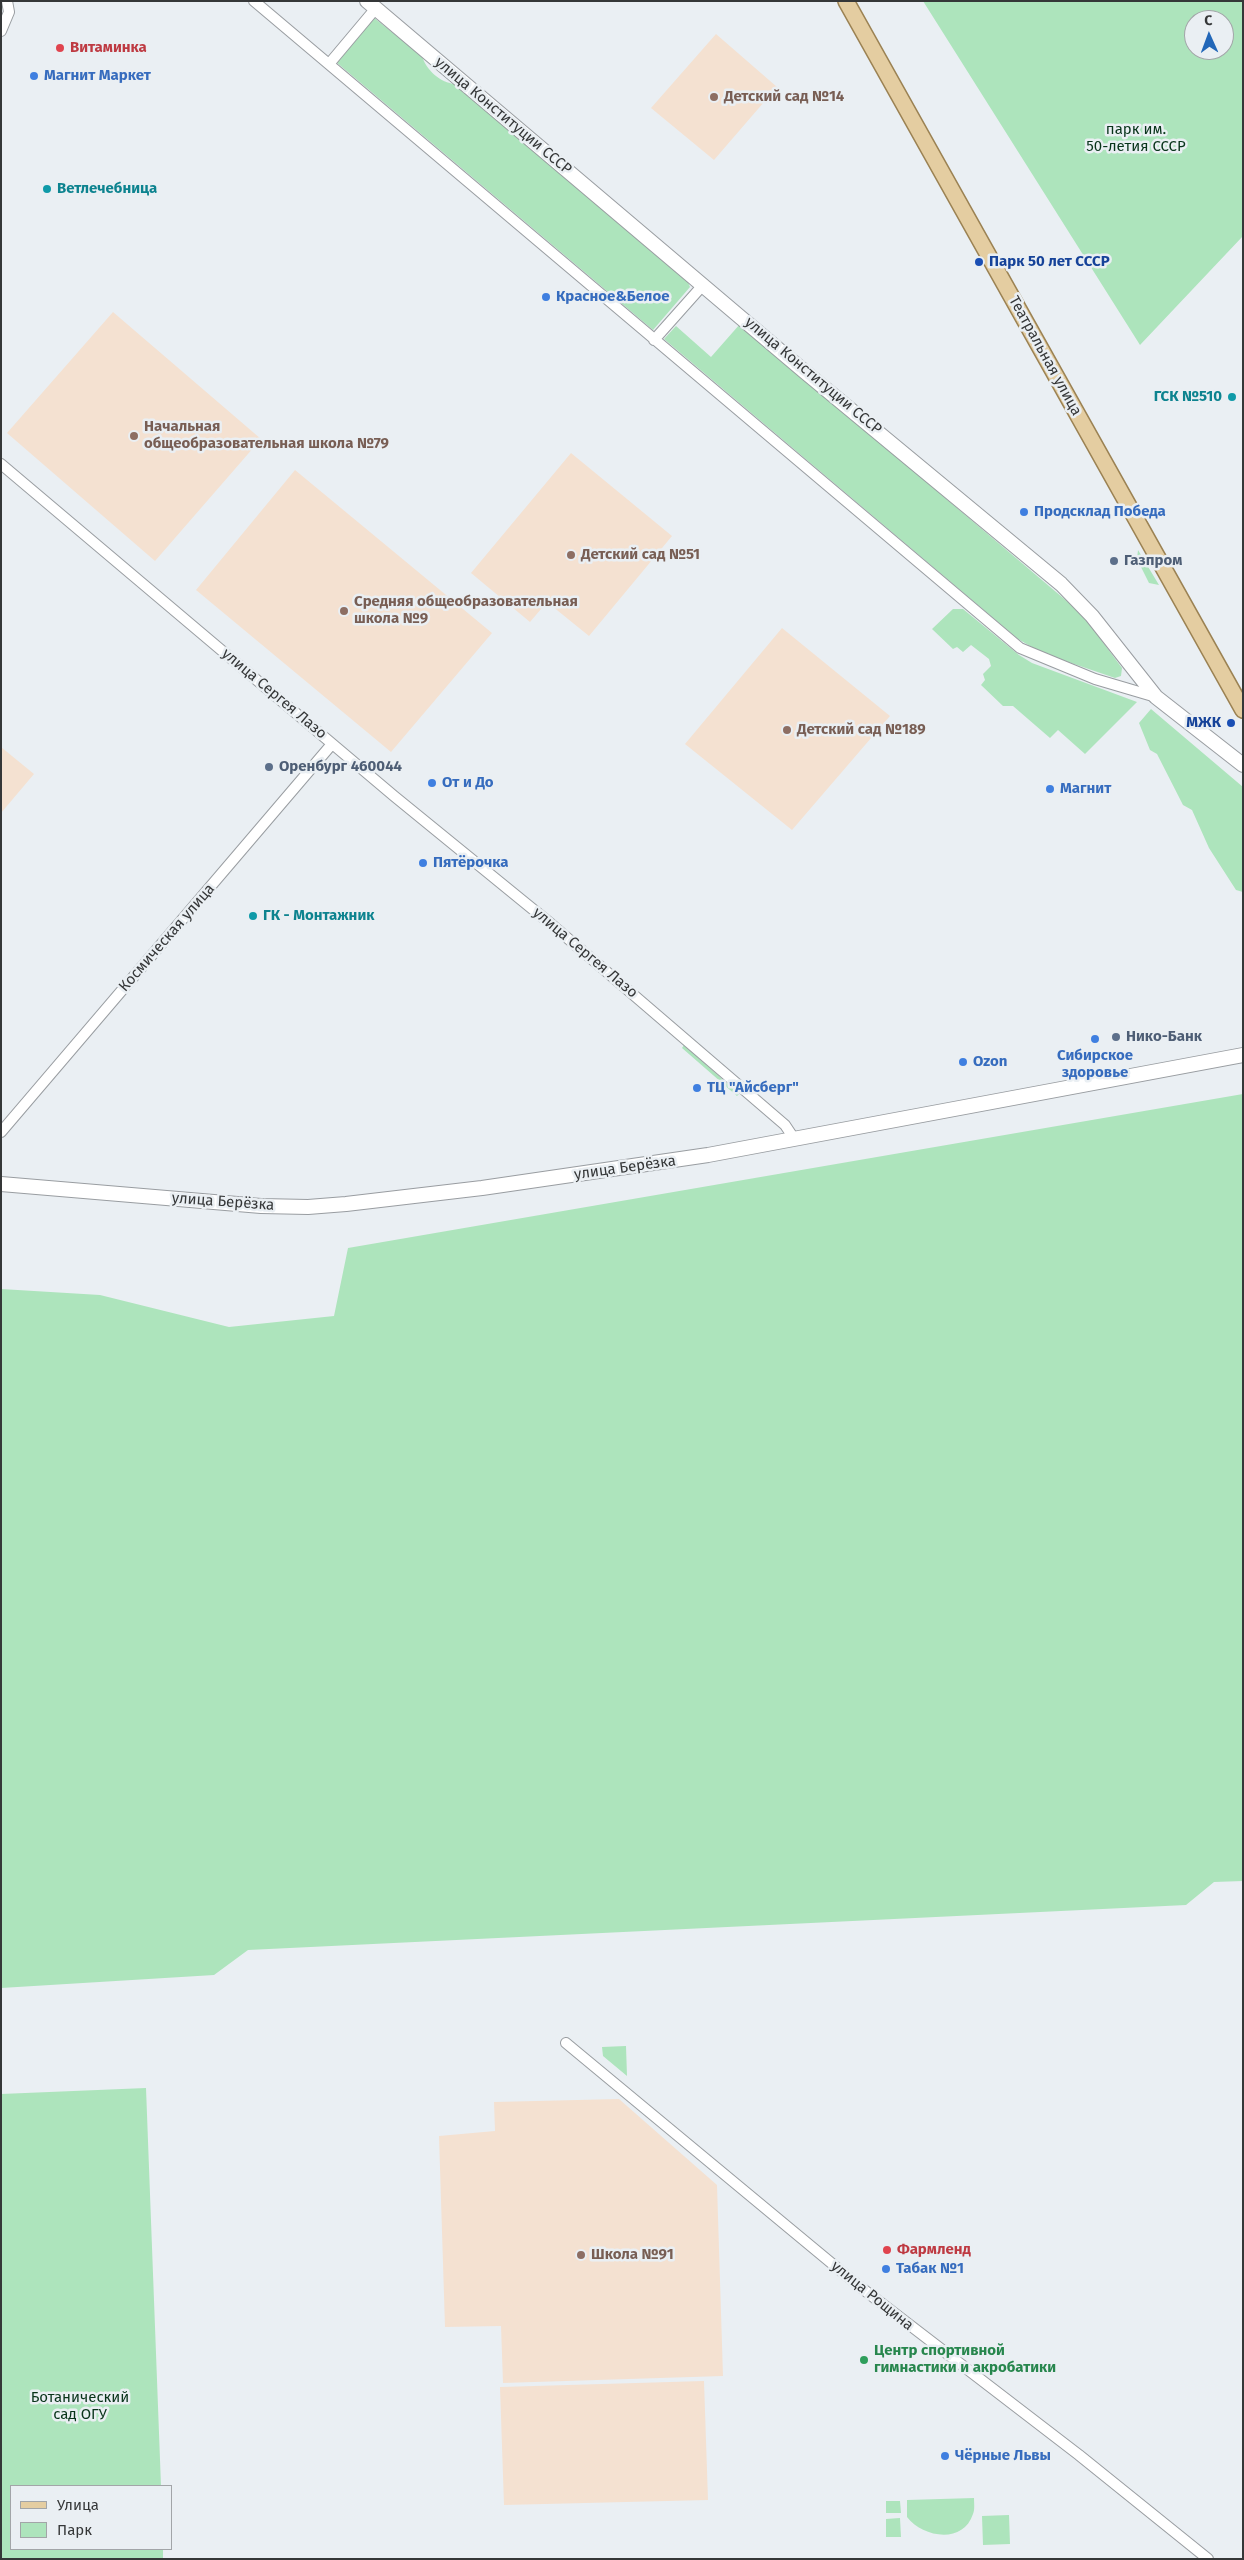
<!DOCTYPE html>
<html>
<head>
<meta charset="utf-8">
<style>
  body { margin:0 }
  #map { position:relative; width:1244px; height:2560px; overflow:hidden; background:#eaeff3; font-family:"Fira Sans",sans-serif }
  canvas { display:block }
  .frame { position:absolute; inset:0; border:2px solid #353738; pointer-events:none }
  .legend { position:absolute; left:10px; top:2485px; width:162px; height:65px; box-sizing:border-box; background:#eaeff3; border:1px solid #a2a5a8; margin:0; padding:6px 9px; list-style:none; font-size:15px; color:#353738 }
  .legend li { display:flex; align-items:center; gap:10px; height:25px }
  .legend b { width:25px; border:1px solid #a2a5a8 }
  .north { position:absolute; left:1184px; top:10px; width:50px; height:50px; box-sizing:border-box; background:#eaeff3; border:1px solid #a2a5a8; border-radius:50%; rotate:358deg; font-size:14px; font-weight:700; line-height:20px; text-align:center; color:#353738 }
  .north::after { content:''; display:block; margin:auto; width:18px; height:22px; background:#2267b8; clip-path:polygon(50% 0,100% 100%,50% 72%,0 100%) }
</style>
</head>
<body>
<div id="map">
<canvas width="1244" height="2560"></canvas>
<div class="frame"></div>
<ul class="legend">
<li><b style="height:6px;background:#e4cda1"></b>Улица</li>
<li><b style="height:14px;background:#ade4bc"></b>Парк</li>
</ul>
<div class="north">С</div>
</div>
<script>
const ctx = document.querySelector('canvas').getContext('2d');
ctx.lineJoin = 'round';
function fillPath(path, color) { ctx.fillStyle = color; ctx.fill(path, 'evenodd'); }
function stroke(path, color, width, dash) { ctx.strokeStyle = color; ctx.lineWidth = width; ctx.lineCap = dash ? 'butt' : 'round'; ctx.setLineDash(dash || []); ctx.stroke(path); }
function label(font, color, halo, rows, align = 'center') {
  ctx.font = font + ' "Fira Sans",sans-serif'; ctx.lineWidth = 5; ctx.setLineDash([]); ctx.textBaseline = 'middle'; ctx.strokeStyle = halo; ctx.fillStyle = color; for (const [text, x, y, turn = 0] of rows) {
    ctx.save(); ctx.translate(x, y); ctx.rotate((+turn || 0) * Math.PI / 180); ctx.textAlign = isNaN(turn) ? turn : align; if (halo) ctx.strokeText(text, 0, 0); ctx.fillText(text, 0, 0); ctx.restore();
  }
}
const education = new Path2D(`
  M716 34 777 87 714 160 651 108Z
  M113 312 261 439 155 561 7 433Z
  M571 453 672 536 589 636 547 602 530 622 471 573Z
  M295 470 492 633 391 752 196 590Z
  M782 628 890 716 792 830 685 744Z
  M1 747 34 774 1 813Z
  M619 2099 717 2185 723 2376 503 2383 501 2326 445 2327 439 2136 495 2131 494 2102Z
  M704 2381 708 2500 504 2505 500 2387Z`);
const green = new Path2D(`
  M923 1H1243V236L1140 345ZM1194 20H1224V50H1194Z
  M373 17 422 56C426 70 441 83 455 84L687 280 690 287 653 330 336 62Z
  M740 324 1082 614 1122 668 1121 676 1115 678 1042 653 1018 639 664 339 676 326 711 357Z
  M1138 550 1159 585 1149 583 1137 559Z
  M953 609H963L1019 655 1032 663 1137 702 1085 754 1058 730 1050 738 1013 706H1003L981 685 985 680 983 674 991 666 989 659 971 645 963 652 957 647 953 649 932 629Z
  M1151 709 1243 787V892L1236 890 1209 848 1192 810 1183 805 1157 754 1150 750 1139 723Z
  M684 1045 739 1094 737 1096 682 1048Z
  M1243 1094V1881L1214 1882 1186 1905 248 1950 214 1975 1 1988V1289L100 1295 229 1327 334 1316 348 1248Z
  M626 2046 627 2076 603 2056 602 2047Z
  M146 2088 161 2486H11V2549H163V2559H1V2094Z
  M974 2498C974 2503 975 2510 973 2514 963 2545 922 2537 907 2517V2500Z
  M886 2501H900L901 2513H886Z
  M1009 2515 1010 2544 983 2545 982 2516Z
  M900 2518 901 2537H886V2519Z`);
const street = new Path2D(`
  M254 1 1020 648 1095 679 1156 697
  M1 31 9 12 7 1
  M329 64 376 8
  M654 340 703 285
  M1 464 394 796 551 924 785 1125 795 1140
  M1 1132 332 744
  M566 2043 859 2286 1079 2455 1208 2559`);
const secondary = new Path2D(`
  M367 1 805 372 1061 584 1092 616 1156 697 1243 765
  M1 1184 261 1206 308 1207 346 1204 482 1188 708 1155 1243 1055`);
const primary = new Path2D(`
  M846 1 1243 710`);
const markers = [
  [60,48,5,"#e0444e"],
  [34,76,5,"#3f7fe0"],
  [714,97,5,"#8d6e63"],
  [47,189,5,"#0f9aa8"],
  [979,262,5,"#1a4fb4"],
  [546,297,5,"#3f7fe0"],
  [1232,397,5,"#0f9aa8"],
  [134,436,5,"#8d6e63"],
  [1024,512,5,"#3f7fe0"],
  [571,555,5,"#8d6e63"],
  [1114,561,5,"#5c6f8a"],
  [344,611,5,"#8d6e63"],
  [1231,723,5,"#1a4fb4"],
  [787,730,5,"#8d6e63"],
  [269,767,5,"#5c6f8a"],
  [432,783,5,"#3f7fe0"],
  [1050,789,5,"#3f7fe0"],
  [423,863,5,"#3f7fe0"],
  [253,916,5,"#0f9aa8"],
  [1116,1037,5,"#5c6f8a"],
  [1095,1039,5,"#3f7fe0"],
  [963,1062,5,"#3f7fe0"],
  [697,1088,5,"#3f7fe0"],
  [887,2250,5,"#e0444e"],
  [581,2255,5,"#8d6e63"],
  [886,2269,5,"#3f7fe0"],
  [864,2360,5,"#2e9e5b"],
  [945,2456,5,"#3f7fe0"]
];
const healthNames = [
  ["Витаминка",70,48],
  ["Фармленд",897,2250]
];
const shopNames = [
  ["Магнит Маркет",44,76],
  ["Красное&Белое",556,297],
  ["Продсклад Победа",1034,512],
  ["От и До",442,783],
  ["Магнит",1060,789],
  ["Пятёрочка",433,863],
  ["Сибирское",1095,1056,"center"],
  ["здоровье",1095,1073,"center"],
  ["Ozon",973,1062],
  ["ТЦ \"Айсберг\"",707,1088],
  ["Табак №1",896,2269],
  ["Чёрные Львы",955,2456]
];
const educationNames = [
  ["Детский сад №14",724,97],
  ["Начальная",144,427],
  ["общеобразовательная школа №79",144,444],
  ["Детский сад №51",581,555],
  ["Средняя общеобразовательная",354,602],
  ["школа №9",354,619],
  ["Детский сад №189",797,730],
  ["Школа №91",591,2255]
];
const streetNames = [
  ["улица Конституции СССР",503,116,40],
  ["Театральная улица",1045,356,61],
  ["улица Конституции СССР",813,376,40],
  ["улица Сергея Лазо",274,694,40],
  ["Космическая улица",167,938,-49],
  ["улица Сергея Лазо",585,953,40],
  ["улица Берёзка",625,1168,-8],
  ["улица Берёзка",223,1202,4],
  ["улица Рощина",872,2296,39]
];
const parkNames = [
  ["парк им.",1136,130],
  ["50-летия СССР",1136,147],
  ["Ботанический",80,2398],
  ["сад ОГУ",80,2415]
];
const cultureNames = [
  ["Ветлечебница",57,189],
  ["ГСК №510",1222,397,"right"],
  ["ГК - Монтажник",263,916]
];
const transitNames = [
  ["Парк 50 лет СССР",989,262],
  ["МЖК",1221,723,"right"]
];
const serviceNames = [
  ["Газпром",1124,561],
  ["Оренбург 460044",279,767],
  ["Нико-Банк",1126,1037]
];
const leisureNames = [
  ["Центр спортивной",874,2351],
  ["гимнастики и акробатики",874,2368]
];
fillPath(education, '#f4e1d1');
fillPath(green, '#ade4bc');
stroke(street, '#999da1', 12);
stroke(secondary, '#999da1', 16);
stroke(primary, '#9b8253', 18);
stroke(street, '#fff', 10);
stroke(secondary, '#fff', 14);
stroke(primary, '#e4cda1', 15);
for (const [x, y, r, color] of markers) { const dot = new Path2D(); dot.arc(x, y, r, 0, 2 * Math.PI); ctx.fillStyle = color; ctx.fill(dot); stroke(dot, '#eaeff3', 2); }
label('bold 15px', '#be3a42', '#eaeff3', healthNames, 'left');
label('bold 15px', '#366cbe', '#eaeff3', shopNames, 'left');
label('bold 15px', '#785e54', '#eaeff3', educationNames, 'left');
label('15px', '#353738', '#eaeff3', streetNames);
label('15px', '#08341a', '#eaeff3', parkNames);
label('bold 15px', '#0d838f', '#eaeff3', cultureNames, 'left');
label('bold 15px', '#164399', '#eaeff3', transitNames, 'left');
label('bold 15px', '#4e5e75', '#eaeff3', serviceNames, 'left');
label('bold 15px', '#27864d', '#eaeff3', leisureNames, 'left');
</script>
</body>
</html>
